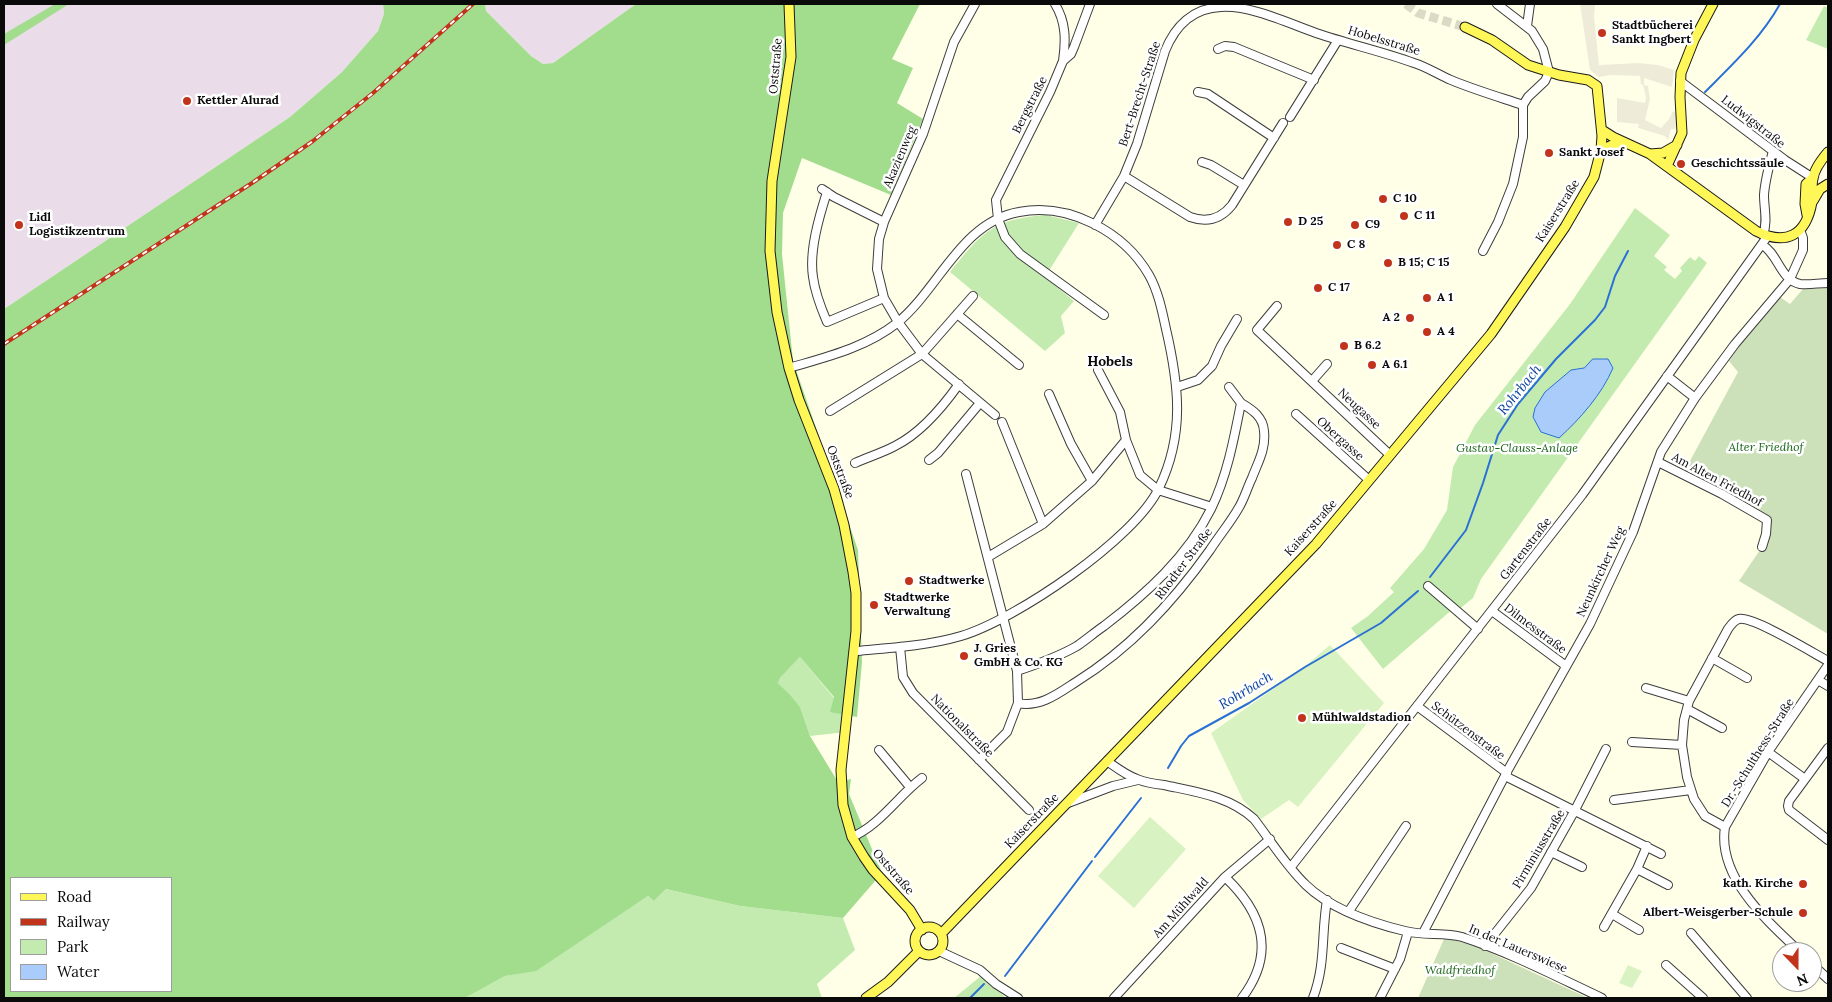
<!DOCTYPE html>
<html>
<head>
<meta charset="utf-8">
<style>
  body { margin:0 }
  #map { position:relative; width:1832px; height:1002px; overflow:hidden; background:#ffffe8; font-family:Lora,serif }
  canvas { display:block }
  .frame { position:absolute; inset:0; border:5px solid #0a0a0a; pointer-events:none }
  .legend { position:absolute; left:10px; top:877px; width:162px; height:115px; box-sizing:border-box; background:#fff; border:1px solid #9d9d9d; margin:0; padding:6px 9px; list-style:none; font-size:15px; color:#0a0a0a }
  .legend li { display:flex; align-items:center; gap:10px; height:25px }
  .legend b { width:25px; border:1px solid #9d9d9d }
  .north { position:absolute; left:1772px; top:942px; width:50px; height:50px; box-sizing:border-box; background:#fff; border:1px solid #9d9d9d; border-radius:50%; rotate:158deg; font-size:14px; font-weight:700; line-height:20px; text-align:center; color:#0a0a0a }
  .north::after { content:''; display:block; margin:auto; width:18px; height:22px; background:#c1341b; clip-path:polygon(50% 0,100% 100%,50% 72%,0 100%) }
</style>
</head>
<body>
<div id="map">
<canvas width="1832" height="1002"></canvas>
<div class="frame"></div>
<ul class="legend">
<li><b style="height:6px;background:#fff758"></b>Road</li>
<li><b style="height:6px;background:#c1341b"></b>Railway</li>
<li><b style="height:14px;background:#c3ebb0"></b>Park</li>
<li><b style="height:14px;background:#a9ccfa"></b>Water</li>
</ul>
<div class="north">N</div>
</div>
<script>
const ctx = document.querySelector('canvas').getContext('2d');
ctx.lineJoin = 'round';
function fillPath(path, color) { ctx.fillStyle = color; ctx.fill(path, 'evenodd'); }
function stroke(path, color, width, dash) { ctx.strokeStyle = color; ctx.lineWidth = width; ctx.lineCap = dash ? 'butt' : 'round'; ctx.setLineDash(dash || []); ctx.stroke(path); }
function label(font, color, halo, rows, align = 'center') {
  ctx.font = font + ' Lora,serif'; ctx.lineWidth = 5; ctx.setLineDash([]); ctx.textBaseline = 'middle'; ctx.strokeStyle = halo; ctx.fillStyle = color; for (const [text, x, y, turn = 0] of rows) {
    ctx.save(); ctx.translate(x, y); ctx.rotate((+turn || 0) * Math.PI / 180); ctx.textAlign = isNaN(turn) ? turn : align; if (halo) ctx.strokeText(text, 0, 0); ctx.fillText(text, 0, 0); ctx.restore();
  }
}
const industrial = new Path2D(`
  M4 4H383L384 14 378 31 342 72 290 117 4 309Z
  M485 4H636L553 63 543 64 531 56 486 11Z`);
const green = new Path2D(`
  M1824 6 1828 8V49L1806 40Z
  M1635 208 1670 235 1654 256 1667 267 1664 270 1675 279 1682 271 1680 268 1690 257 1695 261 1699 256 1707 263 1481 579 1473 598 1457 611 1454 608 1383 669 1351 628 1368 616 1394 592 1390 588 1424 549 1447 510 1453 467 1475 425 1570 304Z
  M1046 215 1079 223 1045 277 1074 301 1061 316 1065 333 1045 351 950 272C982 233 992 219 1046 215Z
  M800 657 848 715 846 732 810 736 800 707 778 683 780 678Z
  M666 889 740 906 843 918 855 950 817 984 822 998H465L505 976 536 970 648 896 654 901Z
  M981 976 1006 998H954Z`);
const forest = new Path2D(`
  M55 4H69L4 45V34Z
  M383 4H485L486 11 531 56 543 64 553 63 636 4H920L892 59 913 68 897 103 923 119 891 195 802 158 783 213 782 254 793 361 858 550 862 662 857 717 830 712 834 697 800 657 780 678 778 683 791 696 800 707 810 736 838 782 851 779 849 794 882 873 843 918 740 906 666 889 654 901 648 896 536 971 505 976 465 998H4V309L290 117 342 72 378 31 384 14ZM11 878H171V991H11Z`);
const cemetery = new Path2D(`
  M1828 288V634L1739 581 1764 544 1768 520 1684 472 1738 372 1729 361 1747 335 1780 297 1790 304 1803 289Z
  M1444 939 1454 940 1480 948 1588 998H1418Z`);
const pitch = new Path2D(`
  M1330 645 1384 703 1298 807 1289 800 1261 819 1243 800 1211 733 1304 667Z
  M1150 817 1186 849 1134 908 1098 876Z
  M1628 965 1642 971 1632 988 1619 983Z`);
const plaza = new Path2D(`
  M1580 4H1595L1594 17 1599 65 1638 63 1658 65 1674 70 1672 87 1644 78V85L1648 86 1650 99 1645 120 1661 128 1669 119 1673 111 1678 115 1675 129H1671L1668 140 1665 136 1638 128 1639 124 1617 122V98L1645 103 1646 97 1643 85 1641 84 1640 76 1611 75 1599 77 1590 70Z`);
const water = new Path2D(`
  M1593 359H1608L1613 368C1602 394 1580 419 1559 438L1541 432 1533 417 1535 408 1545 392 1571 370 1584 368Z`);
const stream = new Path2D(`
  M1705 92C1733 64 1761 38 1780 4
  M1430 577 1466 530 1483 483 1498 435 1518 404 1556 359 1595 320 1605 307 1615 276 1628 251
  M1168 768 1181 746 1189 736 1249 703 1305 667 1381 623 1418 591
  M1095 857 1141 798
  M1005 976 1092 861
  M970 998 984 984`);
const majorTunnel = new Path2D(`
  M1406 4 1418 13 1465 27`);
const minor = new Path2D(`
  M975 4 954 42 923 134 884 222 879 239 877 269 884 298 898 322 922 354 995 415
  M1055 4C1066 22 1066 40 1063 61
  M1090 4 1074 47 1071 54 1063 61 1050 92 996 200 998 219 1005 237 1020 254 1104 315
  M1527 26 1530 4
  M1218 49 1225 46 1234 47 1314 80
  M1680 81 1785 160 1813 178
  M1198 92 1208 94 1274 138
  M1290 117 1338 40
  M1202 162 1211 165 1244 185
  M1124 176 1190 217C1207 223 1221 219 1232 205L1283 123
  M822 189 834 197 884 222
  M827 192C819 217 809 251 813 277 815 293 821 308 827 322L884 298
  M1095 225 1124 176 1137 144 1165 51C1175 26 1193 8 1221 7 1250 5 1288 23 1316 33 1348 44 1381 51 1414 63 1427 67 1439 75 1451 80 1475 90 1499 97 1523 105
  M1763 235C1768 221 1764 209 1764 195 1765 180 1769 166 1773 151
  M1762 245C1778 253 1780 280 1800 284 1809 285 1819 283 1828 283
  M1483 251 1498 222 1513 184 1523 137V105L1528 97 1545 81 1549 72 1543 49 1532 31 1497 4
  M1277 306 1257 330 1390 455
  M957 314 1019 365
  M789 368C826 357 865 348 897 323 939 289 961 222 1019 212 1069 202 1124 232 1149 275 1158 291 1162 310 1166 329 1179 385 1185 434 1159 488 1135 539 1015 620 961 636 927 646 890 648 855 651
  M1098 370 1120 412 1126 440 1140 475 1158 490 1212 507
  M1667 376 1695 398
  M1312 381 1327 364
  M1177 387 1198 380 1212 366 1221 346 1237 319
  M1049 394 1071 444 1092 481
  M830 411 922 354 973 296
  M1296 414 1369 480
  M929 460 938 453 980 403
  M1658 462 1722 494 1767 520 1766 534 1762 547
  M855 463C868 457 882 453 895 446 921 433 942 408 959 384
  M966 474 1017 671 1018 703C1040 708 1059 693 1076 682 1131 648 1173 602 1210 550 1219 536 1230 523 1238 509 1244 500 1247 488 1252 478 1258 462 1266 449 1264 431 1263 417 1253 410 1241 403
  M1043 524 1092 481 1126 440
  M988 557 1043 524 1002 422
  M1428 586 1478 629
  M1492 611 1566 666
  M900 647 903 677 913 693 1029 810
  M1712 658 1747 678
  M1017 671C1038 664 1058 657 1077 646 1086 640 1095 632 1104 626 1146 594 1187 557 1211 509 1227 476 1234 439 1241 403L1229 387
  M1818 680 1828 686
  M1646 688 1689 701
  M1417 706 1507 773
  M1687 709 1722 728
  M1632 742 1682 745
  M1828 748 1789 801 1788 806 1789 810 1828 840
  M879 750 910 787
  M1768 752 1805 779
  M979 760 1007 732 1018 703
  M1107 761C1117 768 1126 775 1137 779 1146 783 1155 784 1164 785 1196 792 1229 796 1254 819 1271 841 1286 866 1306 885 1331 909 1372 923 1405 931 1424 936 1444 932 1462 937 1509 952 1557 977 1602 998
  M1505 776 1661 854
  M1614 800 1691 790
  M1068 803 1113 786 1138 780
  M1725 827 1705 816 1694 799 1687 777 1682 745 1684 720 1689 701 1728 629C1731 625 1734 620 1739 619 1753 616 1813 653 1828 661
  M852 837C880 825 898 796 922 778
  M1551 852 1582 867
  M1291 867 1582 495 1767 237
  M1637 869 1668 885
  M1225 877C1263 913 1276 953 1242 998
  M1349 911 1406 826
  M1612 914 1639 930
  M1604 927 1637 869 1647 846
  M1423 933 1509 768 1590 624 1633 532 1661 452 1695 398 1735 344 1790 279 1803 250V238L1800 230
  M1691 933 1747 998
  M1485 946 1531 888 1575 810 1606 749
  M1341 948 1395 969
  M939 951 980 970 996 984 1018 998
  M1800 952C1767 921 1717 877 1725 827L1768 752 1828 665
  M1812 964 1828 979
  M1666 965 1703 998
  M1114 998 1225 877 1270 839
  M1313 998C1326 964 1321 935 1327 900
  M1380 998 1400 959 1408 932`);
const major = new Path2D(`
  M789 4 791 57 772 181 770 251 777 312 789 368 799 400 834 489 844 525 853 572 856 593V631L841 770 843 805 852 837 864 857 873 870 910 910 922 930
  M1602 130 1613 137 1650 154 1756 231C1786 246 1806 236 1812 202 1813 194 1811 186 1813 179 1814 169 1822 159 1828 152
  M1601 150 1612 145 1625 143
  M1650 154 1663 153 1677 145
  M1667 166 1682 133 1680 97 1681 73 1694 40 1713 4
  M1813 201 1820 189 1828 184
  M1807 215 1805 204 1806 184 1813 178
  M915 941a14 14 0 1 1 28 0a14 14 0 1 1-28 0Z
  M941 934 1316 544 1491 334 1565 227 1594 177 1601 150 1602 136 1597 86 1588 80 1559 75 1528 65 1492 40 1465 27
  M866 998 888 982 919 951`);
const rail = new Path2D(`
  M4 344 252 183 313 141 373 93 473 4`);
const markers = [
  [1602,33,5,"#c1341b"],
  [187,101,5,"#c1341b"],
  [1549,153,5,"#c1341b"],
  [1681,164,5,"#c1341b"],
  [1383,199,5,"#c1341b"],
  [1404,216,5,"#c1341b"],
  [1288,222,5,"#c1341b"],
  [19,225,5,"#c1341b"],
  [1355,225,5,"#c1341b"],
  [1337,245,5,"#c1341b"],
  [1388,263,5,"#c1341b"],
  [1318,288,5,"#c1341b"],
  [1427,298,5,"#c1341b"],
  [1410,318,5,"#c1341b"],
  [1427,332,5,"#c1341b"],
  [1344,346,5,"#c1341b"],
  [1372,365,5,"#c1341b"],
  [909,581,5,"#c1341b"],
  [874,605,5,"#c1341b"],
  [964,656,5,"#c1341b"],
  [1302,718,5,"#c1341b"],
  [1803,884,5,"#c1341b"],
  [1803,913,5,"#c1341b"]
];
const poiNames = [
  ["Stadtbücherei",1612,26],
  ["Sankt Ingbert",1612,40],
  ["Kettler Alurad",197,101],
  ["Sankt Josef",1559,153],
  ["Geschichtssäule",1691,164],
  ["C 10",1393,199],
  ["C 11",1414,216],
  ["Lidl",29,218],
  ["Logistikzentrum",29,232],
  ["D 25",1298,222],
  ["C9",1365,225],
  ["C 8",1347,245],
  ["B 15; C 15",1398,263],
  ["C 17",1328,288],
  ["A 1",1437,298],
  ["A 2",1400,318,"right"],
  ["A 4",1437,332],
  ["B 6.2",1354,346],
  ["A 6.1",1382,365],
  ["Stadtwerke",919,581],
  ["Stadtwerke",884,598],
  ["Verwaltung",884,612],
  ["J. Gries",974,649],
  ["GmbH & Co. KG",974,663],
  ["Mühlwaldstadion",1312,718],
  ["kath. Kirche",1793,884,"right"],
  ["Albert-Weisgerber-Schule",1793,913,"right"]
];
const streetNames = [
  ["Hobelsstraße",1384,41,17],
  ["Oststraße",776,66,-85],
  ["Bert-Brecht-Straße",1140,94,-72],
  ["Bergstraße",1030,105,-63],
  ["Ludwigstraße",1753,122,38],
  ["Akazienweg",900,157,-67],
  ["Kaiserstraße",1558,211,-58],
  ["Neugasse",1359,409,43],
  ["Obergasse",1340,439,42],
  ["Oststraße",840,472,69],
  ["Am Alten Friedhof",1717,480,28],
  ["Kaiserstraße",1311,528,-48],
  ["Gartenstraße",1526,549,-52],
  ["Rhodter Straße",1184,564,-53],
  ["Neunkircher Weg",1601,572,-65],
  ["Dilmesstraße",1535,629,37],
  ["Nationalstraße",962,726,45],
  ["Schützenstraße",1468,731,37],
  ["Dr.-Schulthess-Straße",1758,753,-58],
  ["Kaiserstraße",1032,821,-46],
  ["Pirminiusstraße",1539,849,-59],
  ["Oststraße",893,872,49],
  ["Am Mühlwald",1181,908,-48],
  ["In der Lauerswiese",1518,949,23]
];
const parkNames = [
  ["Alter Friedhof",1766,448],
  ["Gustav-Clauss-Anlage",1517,449],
  ["Waldfriedhof",1460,971]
];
const neighbourhoodNames = [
  ["Hobels",1110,362]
];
const waterNames = [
  ["Rohrbach",1520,390,-51],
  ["Rohrbach",1246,691,-31]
];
fillPath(industrial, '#eadde9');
fillPath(green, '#c3ebb0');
fillPath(forest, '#a2dd8e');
fillPath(cemetery, '#cce1b9');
fillPath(pitch, '#d8f2c2');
fillPath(plaza, '#eeecd8');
fillPath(water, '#a9ccfa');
stroke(water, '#2b70d5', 1);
stroke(stream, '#2b70d5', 2);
stroke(majorTunnel, '#dadac7', 9, [9, 4.5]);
stroke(minor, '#3d3d3d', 10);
stroke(major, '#1b1b1b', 11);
stroke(minor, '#fff', 8);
stroke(major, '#fff758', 9);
stroke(rail, '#c1341b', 4);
stroke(rail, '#fff', 2, [5.5]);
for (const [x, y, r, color] of markers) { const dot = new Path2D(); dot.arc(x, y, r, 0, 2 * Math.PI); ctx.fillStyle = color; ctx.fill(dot); stroke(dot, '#fff', 2); }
label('bold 12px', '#0a0a0a', '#fff', poiNames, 'left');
label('12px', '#0a0a0a', '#fff', streetNames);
label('italic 12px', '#196518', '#fff', parkNames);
label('bold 14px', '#0a0a0a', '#fff', neighbourhoodNames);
label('italic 14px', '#0e44a2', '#fff', waterNames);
</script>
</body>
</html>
